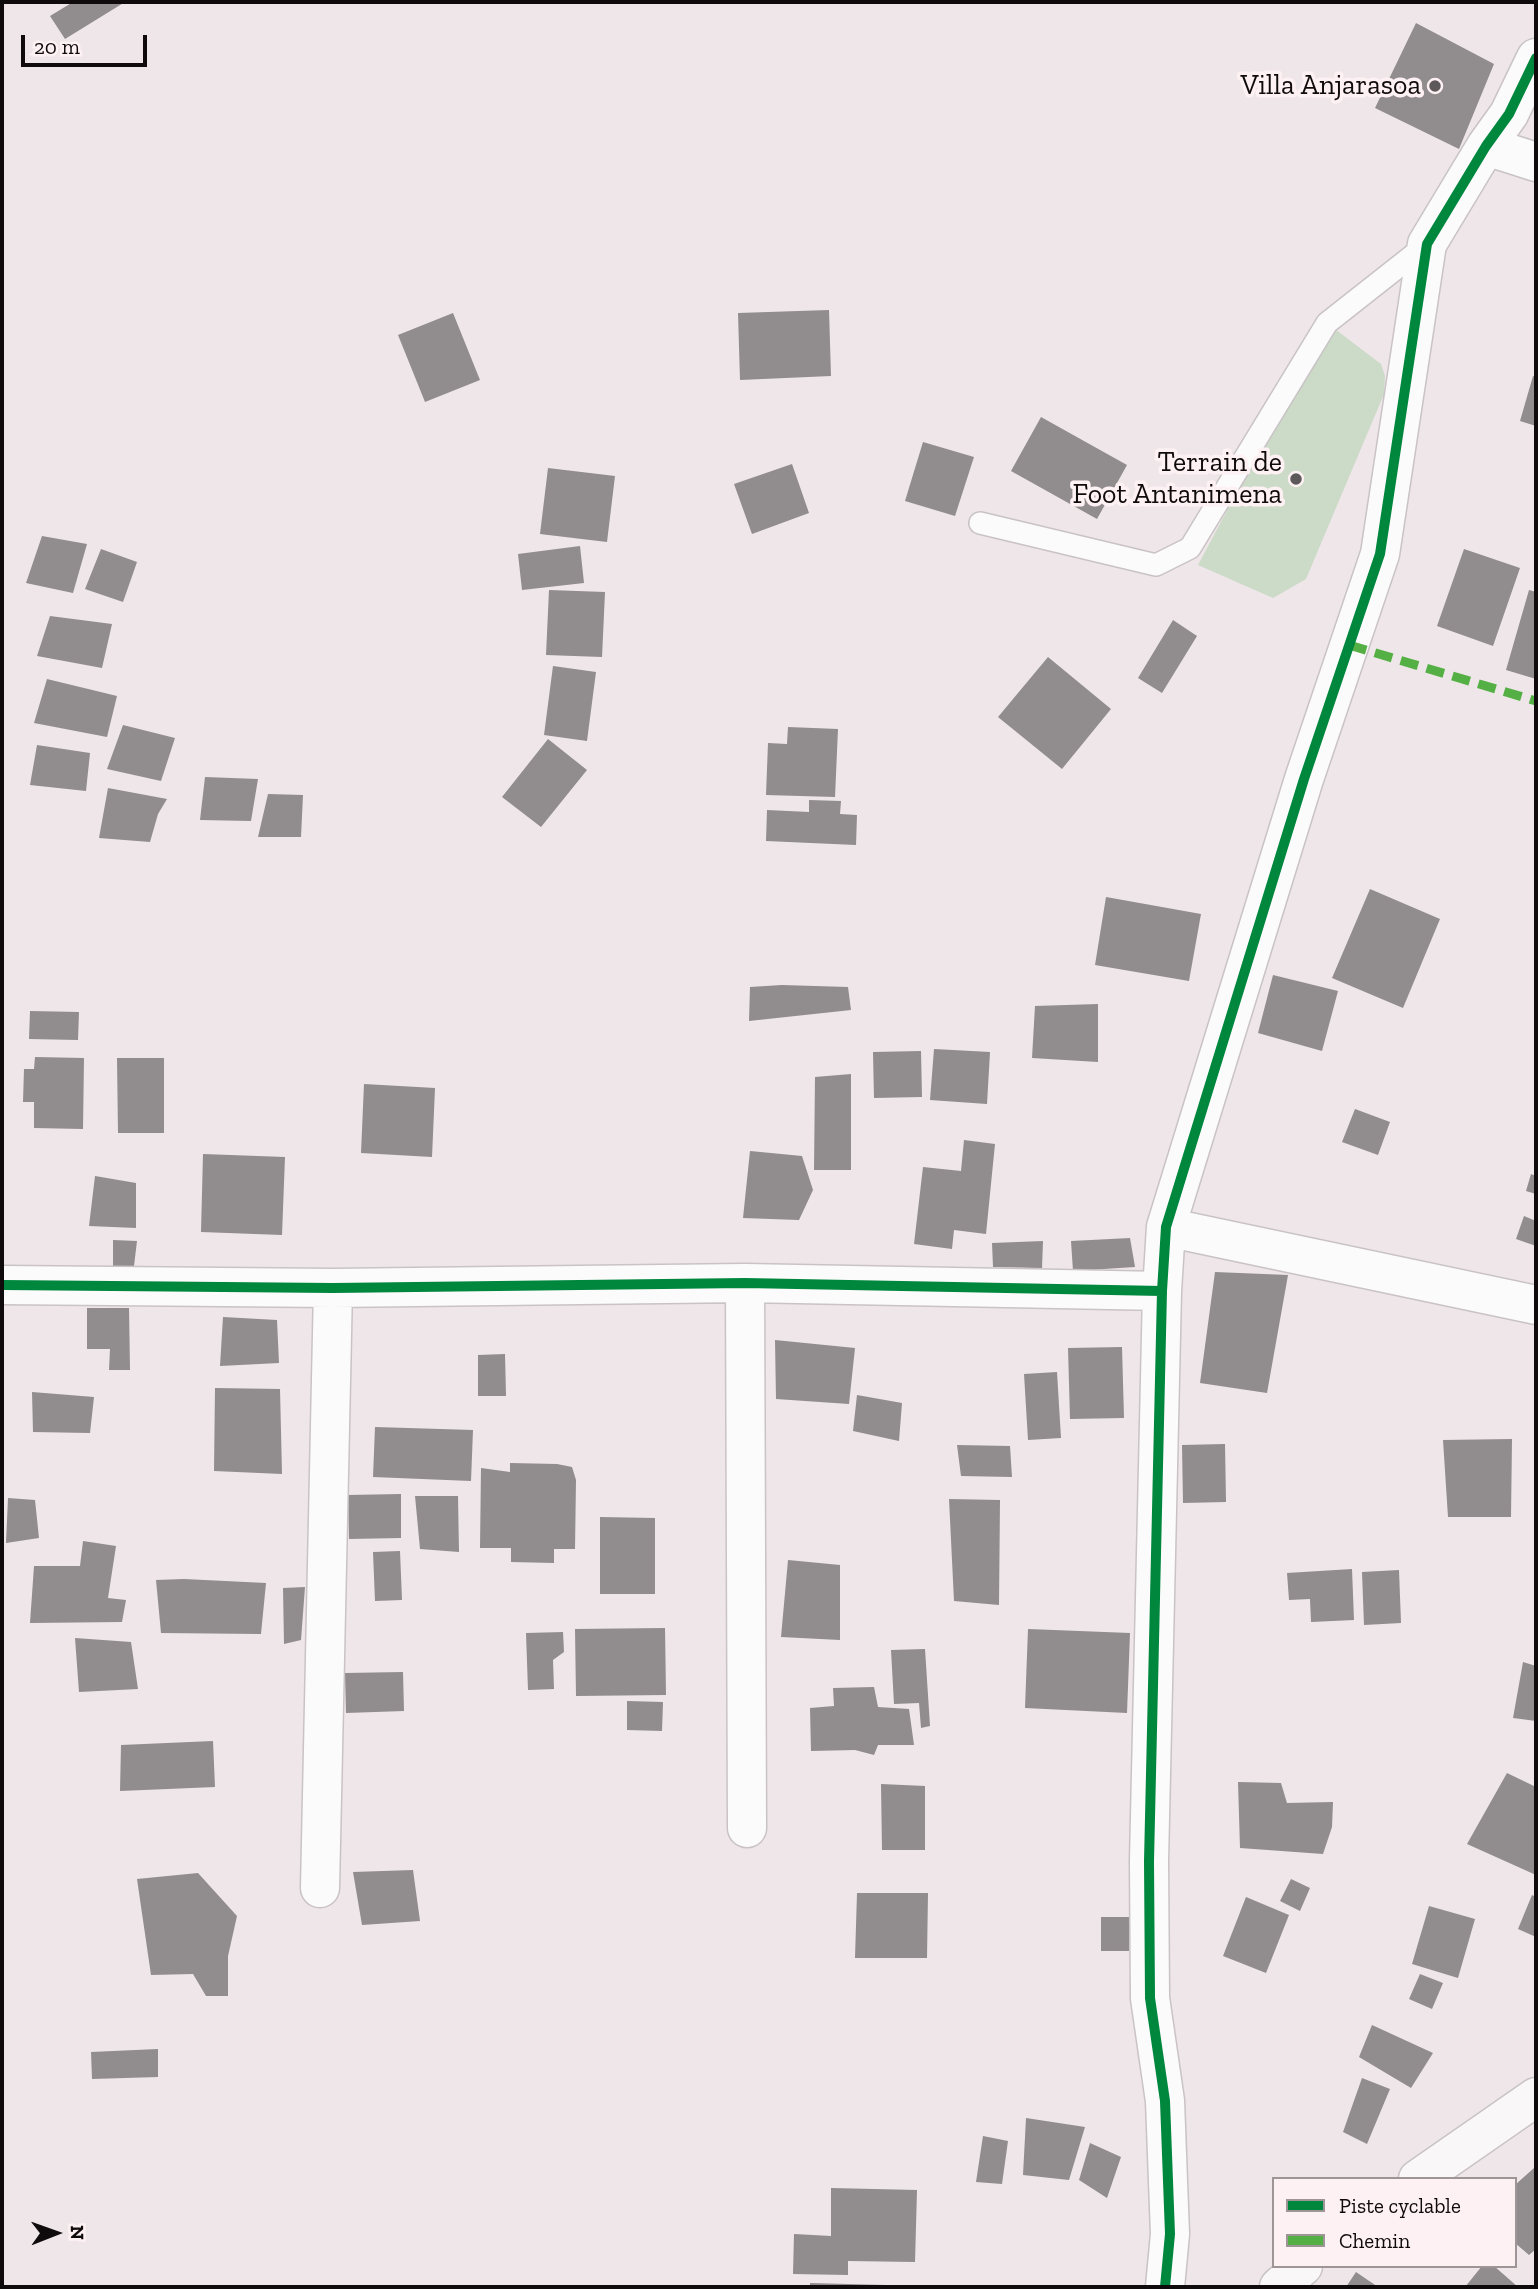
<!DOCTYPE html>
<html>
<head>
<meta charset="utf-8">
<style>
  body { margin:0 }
  #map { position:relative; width:1538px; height:2289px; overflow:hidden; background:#eee6e8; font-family:"Zilla Slab",serif }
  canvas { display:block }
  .frame { position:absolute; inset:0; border:4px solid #0f0b0c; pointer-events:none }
  .legend { position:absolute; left:1272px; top:2177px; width:245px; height:91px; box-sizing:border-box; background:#fef1f4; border:2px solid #9e9597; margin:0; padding:9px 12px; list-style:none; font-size:21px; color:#0f0b0c }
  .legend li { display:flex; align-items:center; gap:14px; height:35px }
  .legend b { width:35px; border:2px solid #9e9597 }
  .north { position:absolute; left:21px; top:2198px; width:70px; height:70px; -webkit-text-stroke:5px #fef1f4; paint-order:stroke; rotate:89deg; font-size:19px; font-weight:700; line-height:28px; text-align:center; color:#0f0b0c }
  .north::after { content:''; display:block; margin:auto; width:24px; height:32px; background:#0f0b0c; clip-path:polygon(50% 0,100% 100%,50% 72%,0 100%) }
  .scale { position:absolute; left:21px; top:35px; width:126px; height:32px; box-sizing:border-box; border:4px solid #0f0b0c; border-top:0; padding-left:9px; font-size:21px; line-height:24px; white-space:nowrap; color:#0f0b0c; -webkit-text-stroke:5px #fef1f4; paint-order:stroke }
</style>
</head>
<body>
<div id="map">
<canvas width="1538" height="2289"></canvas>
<div class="frame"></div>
<ul class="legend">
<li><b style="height:9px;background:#00873e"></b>Piste cyclable</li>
<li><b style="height:9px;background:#54b044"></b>Chemin</li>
</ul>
<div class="north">N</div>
<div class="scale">20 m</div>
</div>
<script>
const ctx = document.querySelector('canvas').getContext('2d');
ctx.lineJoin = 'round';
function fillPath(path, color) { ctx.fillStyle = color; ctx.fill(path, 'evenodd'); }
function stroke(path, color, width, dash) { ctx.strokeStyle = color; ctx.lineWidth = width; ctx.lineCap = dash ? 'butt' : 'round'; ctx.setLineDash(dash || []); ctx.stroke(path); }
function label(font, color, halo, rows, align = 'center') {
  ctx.font = font + ' "Zilla Slab",serif'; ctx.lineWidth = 7; ctx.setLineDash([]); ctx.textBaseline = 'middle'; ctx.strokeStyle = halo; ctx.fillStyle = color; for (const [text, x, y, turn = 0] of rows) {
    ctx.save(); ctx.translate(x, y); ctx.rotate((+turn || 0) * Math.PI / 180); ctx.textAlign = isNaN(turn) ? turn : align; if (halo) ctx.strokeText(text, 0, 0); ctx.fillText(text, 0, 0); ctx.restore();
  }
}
const green = new Path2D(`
  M1327 323 1381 364 1385 376 1384 394 1306 579 1273 598 1198 565Z`);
const building = new Path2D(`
  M73 2H125L65 39 50 16Z
  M1416 23 1494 64 1459 149 1375 108Z
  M829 310 831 376 740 380 738 313Z
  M453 313 480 380 425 402 398 335Z
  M1533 376 1536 377V426L1520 421Z
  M1041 417 1127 465 1097 519 1011 471Z
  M923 442 974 457 955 516 905 501Z
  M792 464 809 513 752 534 734 484Z
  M548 468 615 476 607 542 540 534Z
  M42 536 87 544 73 593 26 583Z
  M580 546 584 583 522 590 518 554Z
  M101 549 137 562 123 602 85 589Z
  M1464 549 1520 568 1493 646 1437 626Z
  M549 590 605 592 602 657 546 655Z
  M1529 590 1536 592V679L1506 670Z
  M50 616 112 624 102 668 37 656Z
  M1173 620 1197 636 1162 693 1138 678Z
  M1048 657 1111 709 1062 769 998 717Z
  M553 666 596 672 587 741 544 735Z
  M47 679 117 696 107 737 34 723Z
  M123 725 175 738 161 781 107 769Z
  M788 727 838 729 835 797 766 795 768 743 787 744Z
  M548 739 587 770 541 827 502 797Z
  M37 745 90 753 86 791 30 785Z
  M205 777 258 779 251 821 200 820Z
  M108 788 167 799 158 814 150 842 99 838Z
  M268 794 303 795 301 837H258Z
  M809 800 841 801 840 814 857 815 856 845 766 841 767 810 809 812Z
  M1370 889 1440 919 1403 1008 1332 978Z
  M1106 897 1201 914 1189 981 1095 965Z
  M1273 975 1338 991 1322 1051 1258 1033Z
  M782 985 848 987 851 1010 749 1021 750 987Z
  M1098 1004V1062L1032 1058 1035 1006Z
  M30 1011 79 1012 78 1040 29 1039Z
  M934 1049 990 1052 987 1104 930 1100Z
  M921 1051 922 1097 874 1098 873 1052Z
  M35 1057 84 1058 83 1129 34 1128V1102H23L24 1069H34Z
  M117 1058H164V1133H118Z
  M851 1074V1170H814L815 1077Z
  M364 1084 435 1088 432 1157 361 1153Z
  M1355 1109 1390 1122 1378 1155 1342 1142Z
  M964 1140 995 1144 986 1234 954 1230 952 1249 914 1244 923 1167 961 1171Z
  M750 1151 802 1156 813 1190 799 1220 743 1218Z
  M203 1154 285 1157 282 1235 201 1232Z
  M1531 1174 1536 1176V1194L1526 1191Z
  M95 1176 136 1183V1228L89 1226Z
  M1524 1216 1536 1221V1246L1516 1239Z
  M1130 1238 1135 1267 1073 1271 1071 1241Z
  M113 1240 137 1241 134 1266H113Z
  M1043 1241 1042 1268 993 1267 992 1243Z
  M1215 1272 1288 1275 1267 1393 1200 1383Z
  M87 1308H129L130 1370H109L110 1349H87Z
  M223 1317 277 1320 279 1363 220 1366Z
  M775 1340 855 1348 849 1404 776 1399Z
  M1122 1347 1124 1418 1070 1419 1068 1348Z
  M505 1354 506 1396H478V1355Z
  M1057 1372 1061 1438 1028 1440 1024 1374Z
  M215 1388 280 1389 282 1474 214 1471Z
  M32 1392 94 1397 90 1433 33 1432Z
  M857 1395 902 1403 899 1441 853 1431Z
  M375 1427 473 1430 471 1481 373 1477Z
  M1512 1439 1511 1517H1448L1443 1440Z
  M1225 1444 1226 1502 1183 1503 1182 1445Z
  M957 1445 1010 1446 1012 1477 961 1476Z
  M510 1463 557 1464 572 1467 576 1480 575 1549H554V1563L511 1562V1548H480L481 1468 510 1472Z
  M401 1494V1538L349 1539 348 1495Z
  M415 1496H458L459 1552 420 1549Z
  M8 1498 35 1500 39 1538 6 1543Z
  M949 1499 1000 1500 999 1605 954 1601Z
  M600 1517 655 1518V1594H600Z
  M83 1541 116 1546 108 1598 126 1600 122 1622 30 1623 34 1566H80Z
  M400 1551 402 1600 375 1601 373 1552Z
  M788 1560 840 1565V1640L781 1637Z
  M1352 1569 1354 1620 1311 1622 1310 1599 1289 1600 1287 1573Z
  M1399 1570 1401 1623 1364 1625 1362 1572Z
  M184 1579 266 1583 261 1634 161 1633 156 1580Z
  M305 1587 301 1640 284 1644 283 1588Z
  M665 1628 666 1695 576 1696 575 1629Z
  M1028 1629 1130 1633 1127 1713 1025 1708Z
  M563 1632 564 1652 553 1660 554 1689 528 1690 526 1633Z
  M75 1638 131 1642 138 1689 79 1692Z
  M925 1649 930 1726 921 1728 919 1703 894 1704 891 1650Z
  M1523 1662 1536 1666V1721L1513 1718Z
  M403 1672 404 1711 346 1713 345 1673Z
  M874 1687 878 1707 909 1709 914 1745H878L874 1755 855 1750 811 1751 810 1708 834 1706 833 1688Z
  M627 1701 663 1702 662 1731 627 1730Z
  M213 1741 215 1787 120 1791 121 1745Z
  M1507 1773 1536 1787V1875L1467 1844Z
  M1238 1782 1281 1783 1287 1803 1333 1802 1332 1827 1323 1854 1240 1848Z
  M881 1784 925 1786V1850H882Z
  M413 1870 420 1921 362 1925 353 1872Z
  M198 1873 237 1916 228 1956V1996H206L193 1974 151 1975 137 1879Z
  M1291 1879 1310 1888 1300 1911 1280 1901Z
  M857 1893H928L927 1958H855Z
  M1532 1895 1536 1897V1937L1518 1929Z
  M1246 1897 1289 1915 1266 1973 1223 1956Z
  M1429 1906 1475 1919 1458 1978 1412 1964Z
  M1101 1917H1129V1951H1101Z
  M1420 1974 1443 1983 1432 2009 1409 1999Z
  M1372 2025 1433 2053 1411 2088 1359 2057Z
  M158 2049V2077L92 2079 91 2052Z
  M1362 2078 1390 2089 1367 2144 1343 2132Z
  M1026 2118 1085 2127 1069 2180 1023 2175Z
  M983 2136 1008 2141 1002 2184 976 2182Z
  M1090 2143 1121 2157 1107 2198 1079 2180Z
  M1534 2168 1536 2169V2249L1529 2255 1515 2243V2185Z
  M831 2188 917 2190 915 2262 848 2261V2275L793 2274 794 2234 831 2236Z
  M1482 2266H1494L1518 2287H1465Z
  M1356 2272 1378 2287H1346Z
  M810 2283 886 2285 885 2287H810Z`);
const lane = new Path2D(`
  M980 523 1156 565 1190 548 1327 323 1426 245`);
const street = new Path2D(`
  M1486 146 1536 162
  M1166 1227 1536 1305
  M745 1283 747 1828
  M2 1285 333 1288 745 1283 1162 1291
  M320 1888 333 1288
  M1165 2287 1170 2234 1165 2101 1150 1998 1149 1861 1162 1291 1166 1227 1304 779 1380 554 1427 244 1486 146 1509 114 1536 58`);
const secondary = new Path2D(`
  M1418 2179 1536 2097
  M1279 2287 1303 2266`);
const quiet = new Path2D(`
  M1349 645 1536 701`);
const cycleway = new Path2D(`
  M2 1285 333 1288 745 1283 1162 1291
  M1165 2287 1170 2234 1165 2101 1150 1998 1149 1861 1162 1291 1166 1227 1304 779 1380 554 1427 244 1486 146 1509 114 1536 58`);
const markers = [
  [1435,86,7,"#5d5859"],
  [1296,479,7,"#5d5859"]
];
const poiNames = [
  ["Villa Anjarasoa",1421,86],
  ["Terrain de",1282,463],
  ["Foot Antanimena",1282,495]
];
fillPath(green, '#ccdac8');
fillPath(building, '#918c8d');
stroke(lane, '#c9c3c5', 24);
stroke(street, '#c9c3c5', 41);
stroke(secondary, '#c9c3c5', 41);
stroke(lane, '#fcfbfc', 21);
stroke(street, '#fcfbfc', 38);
stroke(secondary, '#faf7f8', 38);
stroke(quiet, '#54b044', 9, [18, 9]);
stroke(cycleway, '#00873e', 10);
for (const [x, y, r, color] of markers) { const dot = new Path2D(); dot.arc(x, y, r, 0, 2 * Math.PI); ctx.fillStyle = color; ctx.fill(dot); stroke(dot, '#fef1f4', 2.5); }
label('28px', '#0f0b0c', '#fef1f4', poiNames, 'right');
</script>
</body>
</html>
